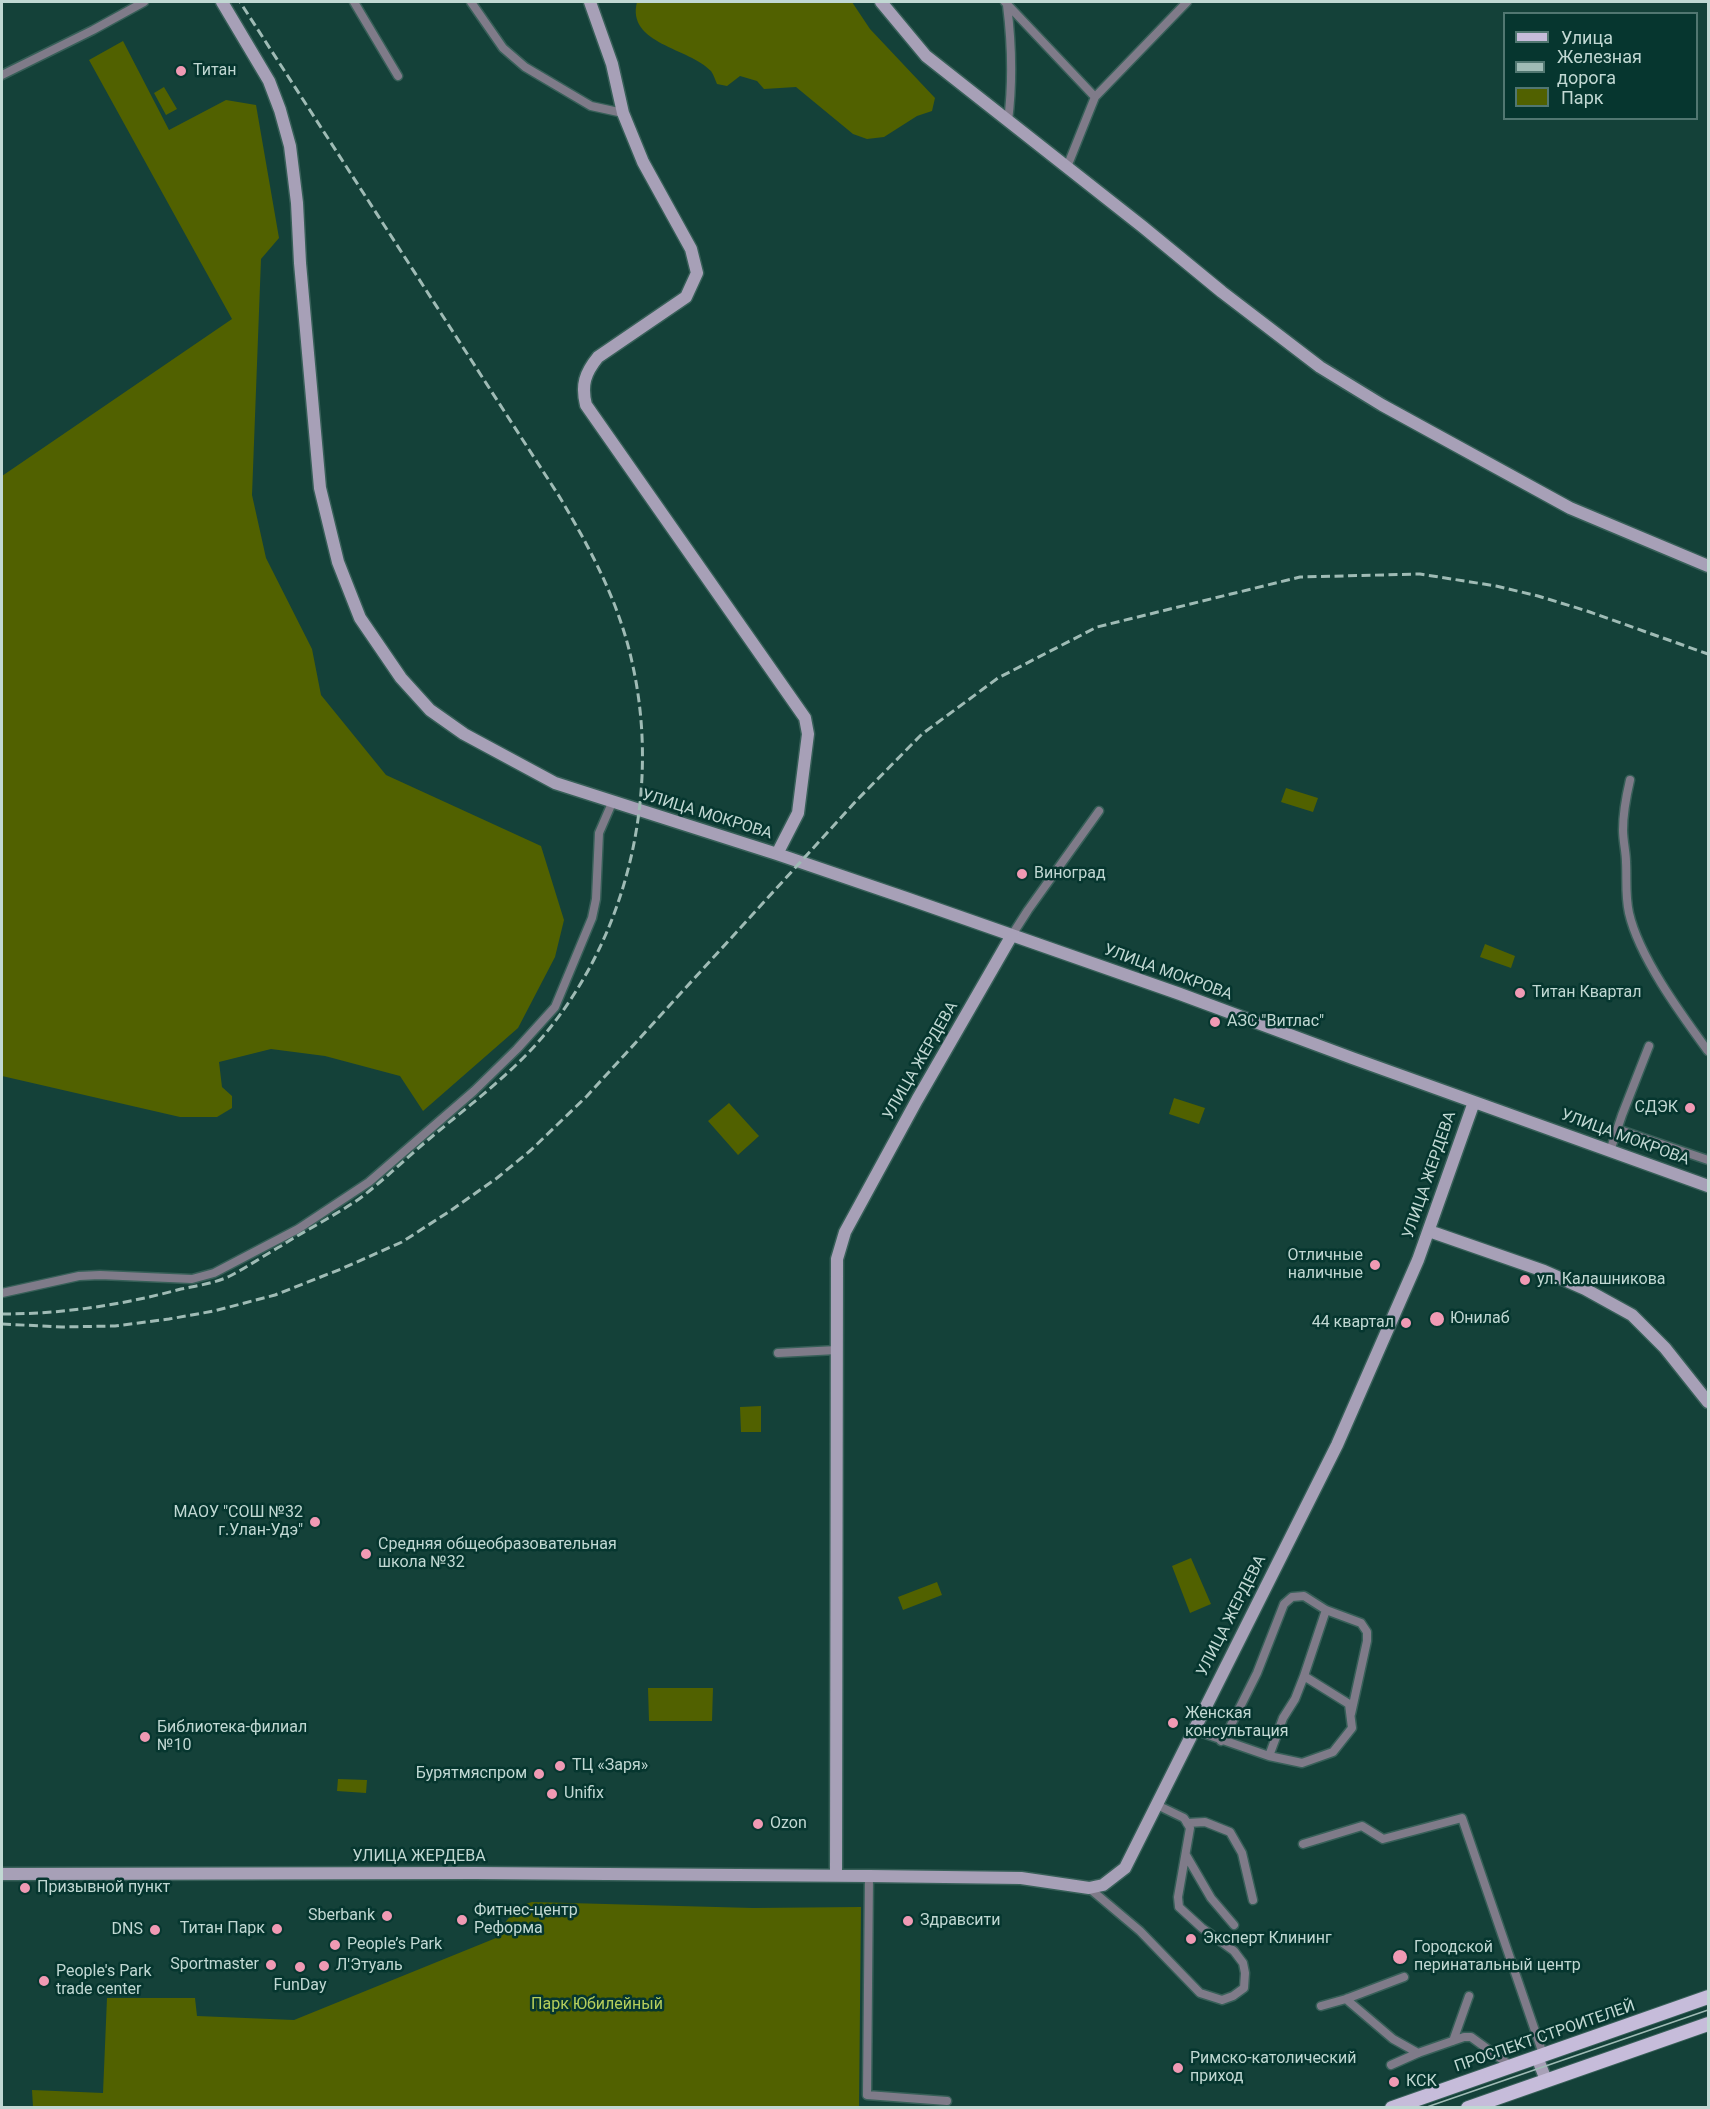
<!DOCTYPE html>
<html>
<head>
<meta charset="utf-8">
<style>
  body { margin:0 }
  #map { position:relative; width:1710px; height:2109px; overflow:hidden; background:#144139; font-family:Roboto,sans-serif }
  canvas { display:block }
  .frame { position:absolute; inset:0; border:3px solid #c1d8d3; pointer-events:none }
  .legend { position:absolute; left:1503px; top:12px; width:195px; height:108px; box-sizing:border-box; background:#06362f; border:2px solid #517771; margin:0; padding:8px 10px; list-style:none; font-size:18px; color:#c1d8d3 }
  .legend li { display:flex; align-items:center; gap:12px; height:30px }
  .legend b { width:30px; border:2px solid #517771 }
</style>
</head>
<body>
<div id="map">
<canvas width="1710" height="2109"></canvas>
<div class="frame"></div>
<ul class="legend">
<li><b style="height:8px;background:#c6bcda"></b>Улица</li>
<li><b style="height:8px;background:#9fbbb5"></b>Железная дорога</li>
<li><b style="height:16px;background:#516100"></b>Парк</li>
</ul>
</div>
<script>
const ctx = document.querySelector('canvas').getContext('2d');
ctx.lineJoin = 'round';
function fillPath(path, color) {
  ctx.fillStyle = color;
  ctx.fill(path, 'evenodd');
}
function trace(path, color, width, dash) {
  ctx.strokeStyle = color;
  ctx.lineWidth = width;
  ctx.lineCap = dash ? 'butt' : 'round';
  ctx.setLineDash(dash || []);
  ctx.stroke(path);
}
function write(font, color, halo, rows, align = 'center') {
  ctx.font = font + ' Roboto,sans-serif';
  ctx.lineWidth = 5;
  ctx.setLineDash([]);
  ctx.textBaseline = 'middle';
  ctx.strokeStyle = halo;
  ctx.fillStyle = color;
  for (const [text, x, y, turn = 0] of rows) {
    ctx.save();
    ctx.translate(x, y);
    ctx.rotate((+turn || 0) * Math.PI / 180);
    ctx.textAlign = isNaN(turn) ? turn : align;
    if (halo) ctx.strokeText(text, 0, 0);
    ctx.fillText(text, 0, 0);
    ctx.restore();
  }
}
const green = new Path2D(`
  M 637,2 L 852,2 L 870,29 L 935,98 L 932,111 L 917,116 L 884,137 L 867,139 L 853,134 L 796,87 L 764,89 L 757,81 L 740,76 L 727,86 L 717,84 C 715,80 714,75 711,71 C 690,48 626,44 637,2 Z
  M 123,41 L 169,130 L 226,100 L 256,105 L 279,238 L 261,259 L 252,495 L 266,558 L 312,649 L 321,695 L 386,775 L 541,846 L 564,920 L 555,957 L 518,1028 L 423,1111 L 400,1076 L 325,1056 L 271,1049 L 219,1062 L 222,1087 L 232,1096 L 232,1108 L 217,1117 L 180,1117 L 2,1076 L 2,476 L 232,319 L 89,60 Z
  M 164,87 L 177,109 L 166,115 L 154,93 Z
  M 1286,788 L 1318,798 L 1313,812 L 1281,802 Z
  M 1485,944 L 1515,956 L 1511,968 L 1480,957 Z
  M 1174,1098 L 1205,1108 L 1199,1124 L 1169,1114 Z
  M 729,1103 L 759,1136 L 738,1155 L 708,1121 Z
  M 761,1406 L 761,1432 L 741,1432 L 740,1407 Z
  M 1191,1558 L 1211,1604 L 1190,1613 L 1172,1566 Z
  M 937,1582 L 942,1595 L 903,1610 L 898,1597 Z
  M 648,1688 L 713,1688 L 712,1721 L 649,1721 Z
  M 338,1779 L 367,1780 L 366,1793 L 337,1791 Z
  M 532,1902 L 753,1908 L 861,1907 L 859,2107 L 33,2107 L 32,2090 L 103,2093 L 107,1998 L 195,1998 L 197,2016 L 294,2020 L 496,1938 C 504,1923 515,1906 532,1902 Z`);
const street = new Path2D(`
  M 354,2 L 398,76
  M 471,2 L 503,48 L 525,67 L 591,106 L 623,113
  M 1005,2 L 1095,97
  M 1007,5 C 1012,45 1013,81 1008,121
  M 2,75 L 93,30 L 144,2
  M 1067,167 L 1095,97 L 1187,2
  M 1630,780 C 1626,797 1623,813 1623,830 C 1623,841 1626,852 1626,862 C 1627,880 1625,895 1629,913 C 1639,957 1681,1014 1708,1051
  M 1012,935 L 1028,910 L 1099,811
  M 1617,1129 L 1708,1160
  M 1610,1151 L 1622,1115 L 1649,1046
  M 2,1293 L 79,1276 L 100,1275 L 192,1279 L 214,1273 L 298,1229 L 369,1182 L 474,1091 L 517,1049 L 555,1007 L 592,918 L 596,899 L 599,833 L 612,803
  M 778,1353 L 837,1350
  M 1194,1730 L 1269,1756 L 1302,1763 L 1333,1752 L 1352,1728 L 1349,1704 L 1304,1676 L 1326,1610
  M 1221,1741 L 1226,1735 L 1257,1673 L 1284,1604 L 1292,1597 L 1304,1596 L 1326,1610 L 1361,1623 L 1367,1632 L 1367,1641 L 1351,1714
  M 1269,1756 L 1283,1718 L 1295,1699 L 1304,1676
  M 1187,1823 L 1205,1822 L 1230,1832 L 1242,1853 L 1253,1900
  M 1303,1844 L 1362,1826 L 1383,1839 L 1462,1818 L 1543,2054
  M 1186,1855 L 1211,1898 L 1234,1925
  M 869,1876 L 867,2095 L 947,2101
  M 1089,1888 L 1140,1931 L 1200,1993 L 1222,2000 L 1233,1996 L 1244,1988 L 1245,1973 L 1243,1963 L 1234,1951 L 1202,1928 L 1179,1907 L 1178,1897 L 1190,1828 L 1184,1818 L 1157,1805
  M 1346,1999 L 1393,2039 L 1418,2053
  M 1321,2006 L 1346,1999 L 1404,1977
  M 1453,2041 L 1469,1996
  M 1391,2065 L 1418,2053 L 1464,2037 L 1471,2037 L 1511,2066`);
const secondary = new Path2D(`
  M 222,2 L 269,81 L 280,110 L 290,146 L 297,203 L 300,263 L 320,488 L 338,562 L 360,618 L 401,678 L 430,710 L 464,734 L 555,783 L 777,854 L 906,898 L 1180,994 L 1352,1058 L 1708,1186
  M 590,2 L 612,64 L 623,113 L 643,162 L 691,249 L 697,273 L 686,297 L 598,357 C 585,373 581,385 586,405 L 805,718 L 808,734 L 798,813 L 777,854
  M 881,2 L 926,56 L 1143,227 L 1222,292 L 1320,367 L 1382,405 L 1570,508 L 1708,566
  M 1429,1231 L 1544,1271 L 1585,1289 L 1632,1315 L 1665,1348 L 1708,1402
  M 2,1874 L 475,1873 L 869,1876 L 1021,1878 L 1089,1888 L 1103,1885 L 1125,1868 L 1337,1445 L 1418,1260 L 1474,1102
  M 836,1875 L 837,1259 L 845,1232 L 917,1100 L 1012,935
  M 1537,2057 L 1546,2080`);
const primary = new Path2D(`
  M 1392,2108 L 1708,1997
  M 1468,2108 L 1708,2024`);
const tram = new Path2D(`
  M 1424,2108 L 1708,2010`);
const rail = new Path2D(`
  M 2,1314 C 63,1314 122,1305 181,1289 C 197,1286 214,1283 228,1277 C 246,1268 263,1256 281,1246 C 306,1230 334,1216 359,1199 C 383,1181 405,1159 428,1140 C 468,1106 512,1074 545,1034 C 629,933 661,789 632,662 C 619,602 590,548 559,496 L 240,2
  M 2,1324 L 62,1327 L 115,1326 L 169,1319 L 214,1311 L 275,1295 L 341,1269 L 402,1242 L 450,1211 L 497,1178 L 531,1150 L 587,1096 L 857,800 L 922,734 L 998,678 L 1097,627 L 1300,577 L 1420,574 L 1496,586 L 1538,596 L 1587,611 L 1708,654`);
const markers = [
  [181,71,6,"#f09ab4"],
  [1022,874,6,"#f09ab4"],
  [1520,993,6,"#f09ab4"],
  [1215,1022,6,"#f09ab4"],
  [1690,1108,6,"#f09ab4"],
  [1375,1265,6,"#f09ab4"],
  [1525,1280,6,"#f09ab4"],
  [1437,1319,8,"#f09ab4"],
  [1406,1323,6,"#f09ab4"],
  [315,1522,6,"#f09ab4"],
  [366,1554,6,"#f09ab4"],
  [1173,1723,6,"#f09ab4"],
  [145,1737,6,"#f09ab4"],
  [560,1766,6,"#f09ab4"],
  [539,1774,6,"#f09ab4"],
  [552,1794,6,"#f09ab4"],
  [758,1824,6,"#f09ab4"],
  [25,1888,6,"#f09ab4"],
  [387,1916,6,"#f09ab4"],
  [462,1920,6,"#f09ab4"],
  [908,1921,6,"#f09ab4"],
  [277,1929,6,"#f09ab4"],
  [155,1930,6,"#f09ab4"],
  [1191,1939,6,"#f09ab4"],
  [335,1945,6,"#f09ab4"],
  [1400,1957,8,"#f09ab4"],
  [271,1965,6,"#f09ab4"],
  [324,1966,6,"#f09ab4"],
  [300,1967,6,"#f09ab4"],
  [44,1981,6,"#f09ab4"],
  [1178,2068,6,"#f09ab4"],
  [1394,2082,6,"#f09ab4"]
];
const poiNames = [
  ["Титан",193,71],
  ["Виноград",1034,874],
  ["Титан Квартал",1532,993],
  ["АЗС \"Витлас\"",1227,1022],
  ["СДЭК",1678,1108,"right"],
  ["Отличные",1363,1256,"right"],
  ["наличные",1363,1274,"right"],
  ["ул. Калашникова",1537,1280],
  ["Юнилаб",1450,1319],
  ["44 квартал",1394,1323,"right"],
  ["МАОУ \"СОШ №32",303,1513,"right"],
  ["г.Улан-Удэ\"",303,1531,"right"],
  ["Средняя общеобразовательная",378,1545],
  ["школа №32",378,1563],
  ["Женская",1185,1714],
  ["консультация",1185,1732],
  ["Библиотека-филиал",157,1728],
  ["№10",157,1746],
  ["ТЦ «Заря»",572,1766],
  ["Бурятмяспром",527,1774,"right"],
  ["Unifix",564,1794],
  ["Ozon",770,1824],
  ["Призывной пункт",37,1888],
  ["Фитнес-центр",474,1911],
  ["Реформа",474,1929],
  ["Sberbank",375,1916,"right"],
  ["Здравсити",920,1921],
  ["Титан Парк",265,1929,"right"],
  ["DNS",143,1930,"right"],
  ["Эксперт Клининг",1203,1939],
  ["People’s Park",347,1945],
  ["Городской",1414,1948],
  ["перинатальный центр",1414,1966],
  ["Sportmaster",259,1965,"right"],
  ["Л'Этуаль",336,1966],
  ["People's Park",56,1972],
  ["trade center",56,1990],
  ["FunDay",300,1986,"center"],
  ["Римско-католический",1190,2059],
  ["приход",1190,2077],
  ["КСК",1406,2082]
];
const streetNames = [
  ["УЛИЦА МОКРОВА",707,815,17],
  ["УЛИЦА МОКРОВА",1168,973,20],
  ["УЛИЦА ЖЕРДЕВА",921,1061,-60],
  ["УЛИЦА МОКРОВА",1625,1138,20],
  ["УЛИЦА ЖЕРДЕВА",1430,1175,-71],
  ["УЛИЦА ЖЕРДЕВА",1232,1616,-63],
  ["УЛИЦА ЖЕРДЕВА",419,1857],
  ["ПРОСПЕКТ СТРОИТЕЛЕЙ",1545,2037,-19]
];
const parkNames = [
  ["Парк Юбилейный",597,2005]
];
fillPath(green, '#516100');
trace(street, '#375f58', 11);
trace(secondary, '#375f58', 15);
trace(primary, '#375f58', 16);
trace(street, '#7f7b89', 8);
trace(secondary, '#a7a0b7', 12);
trace(primary, '#c6bcda', 14);
trace(tram, '#9fbbb5', 1.5);
trace(rail, '#9fbbb5', 3, [9, 4.5]);
for (const [x, y, r, color] of markers) {
  const dot = new Path2D();
  dot.arc(x, y, r, 0, 2 * Math.PI);
  ctx.fillStyle = color;
  ctx.fill(dot);
  trace(dot, '#06362f', 2);
}
write('16px', '#c1d8d3', '#06362f', poiNames, 'left');
write('16px', '#c1d8d3', '#06362f', streetNames);
write('16px', '#b5ce5c', '#06362f', parkNames);
</script>
</body>
</html>
